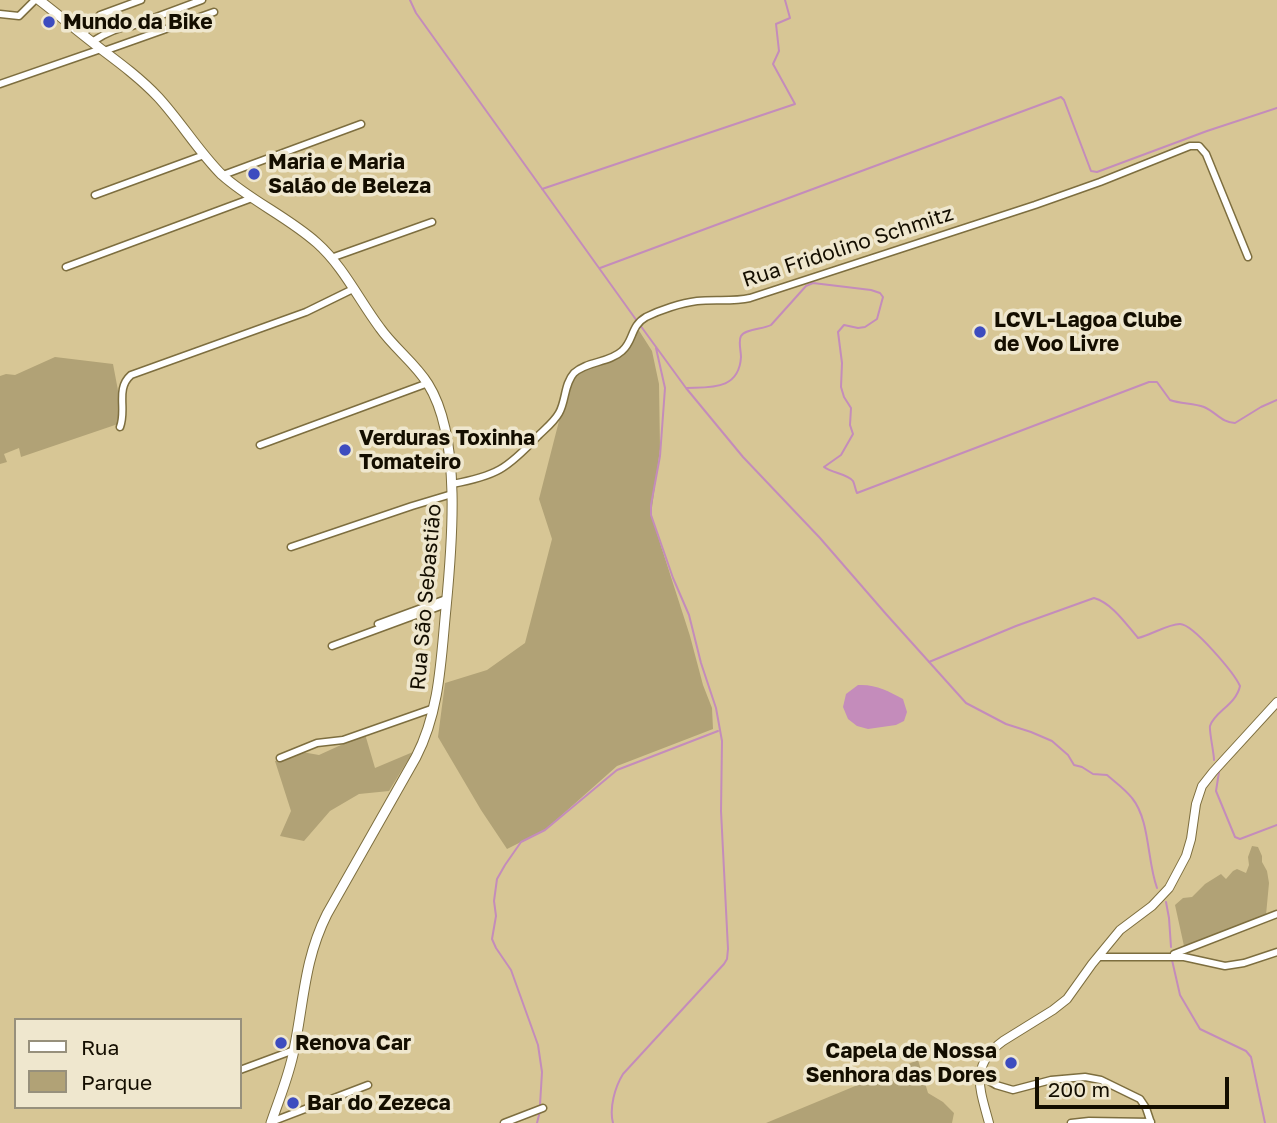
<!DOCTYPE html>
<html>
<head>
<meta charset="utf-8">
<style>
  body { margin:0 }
  #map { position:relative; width:1277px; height:1123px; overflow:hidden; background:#d7c695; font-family:"Golos Text",sans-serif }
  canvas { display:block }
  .legend { position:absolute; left:14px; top:1018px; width:228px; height:91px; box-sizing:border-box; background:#efe7ce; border:2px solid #97907c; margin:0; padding:9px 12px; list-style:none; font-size:21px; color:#140e00 }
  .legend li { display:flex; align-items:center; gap:14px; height:35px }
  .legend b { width:35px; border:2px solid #97907c }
  .scale { position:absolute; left:1035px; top:1077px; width:194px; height:32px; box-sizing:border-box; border:4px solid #140e00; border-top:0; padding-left:9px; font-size:21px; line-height:24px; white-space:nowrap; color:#140e00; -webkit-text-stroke:5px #efe7ce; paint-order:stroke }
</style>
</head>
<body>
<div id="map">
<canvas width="1277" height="1123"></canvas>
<ul class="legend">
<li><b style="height:9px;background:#fff"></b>Rua</li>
<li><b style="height:19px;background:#b1a276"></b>Parque</li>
</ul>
<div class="scale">200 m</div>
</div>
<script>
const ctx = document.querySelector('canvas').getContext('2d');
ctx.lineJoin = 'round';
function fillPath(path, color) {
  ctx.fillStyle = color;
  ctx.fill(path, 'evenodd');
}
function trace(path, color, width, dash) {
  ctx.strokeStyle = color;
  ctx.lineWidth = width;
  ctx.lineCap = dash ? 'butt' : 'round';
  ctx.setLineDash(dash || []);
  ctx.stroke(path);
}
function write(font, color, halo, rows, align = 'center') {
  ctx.font = font + ' "Golos Text",sans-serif';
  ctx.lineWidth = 7;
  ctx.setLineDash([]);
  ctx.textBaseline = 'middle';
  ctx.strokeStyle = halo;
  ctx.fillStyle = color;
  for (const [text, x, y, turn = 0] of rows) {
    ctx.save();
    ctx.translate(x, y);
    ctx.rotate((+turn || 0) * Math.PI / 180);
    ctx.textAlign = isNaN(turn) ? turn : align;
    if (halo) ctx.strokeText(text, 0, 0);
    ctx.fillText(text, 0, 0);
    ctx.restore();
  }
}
const green = new Path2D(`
  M 638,329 L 652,351 L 659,384 L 660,449 L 651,515 L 690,636 L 703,685 L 712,708 L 713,729 L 617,766 L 545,830 L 507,849 L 481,810 L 438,737 L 445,683 L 487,670 L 525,643 L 552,539 L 539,499 L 569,382 L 573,374 L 614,356 Z
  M 55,357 L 113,364 L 120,401 L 118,424 L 21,457 L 19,448 L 4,454 L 7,462 L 0,464 L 0,376 L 6,374 L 15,375 Z
  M 365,734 L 375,768 L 413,752 L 389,791 L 359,794 L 330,811 L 304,841 L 280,836 L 291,811 L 275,761 L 288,758 L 302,752 L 319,755 Z
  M 1252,846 L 1258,847 L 1262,856 L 1262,862 L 1267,871 L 1269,883 L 1266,915 L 1184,946 L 1175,905 L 1183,898 L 1192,897 L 1205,884 L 1221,874 L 1226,879 L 1233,871 L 1237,869 L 1246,873 L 1249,865 L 1248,857 Z
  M 918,1060 L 928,1093 L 943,1102 L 954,1113 L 952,1123 L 766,1123 Z`);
const water = new Path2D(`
  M 858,685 C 876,684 888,691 903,699 L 907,712 L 904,721 L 896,725 L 868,729 L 857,726 L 848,719 L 843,707 L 846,694 Z`);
const stream = new Path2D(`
  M 410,0 L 416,13 L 637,321
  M 542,189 L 795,104 L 773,64 L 779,51 L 776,24 L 790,18 L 785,0
  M 600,268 L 1061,97 L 1064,100 L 1091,171 L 1097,172 L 1207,131 L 1277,108
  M 640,325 L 686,388 L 743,457 L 820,538 L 886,614 L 966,703 L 1006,724 L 1031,732 L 1052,741 L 1068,755 L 1074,765 L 1082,767 L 1093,774 L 1107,775 C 1115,782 1125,789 1132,798 C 1150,820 1147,861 1157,888
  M 687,388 C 711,387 739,390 741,357 C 741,351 738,341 741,336 C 745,329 764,329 771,325 L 806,286 L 813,283 L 871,290 L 880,293 L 883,297 L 877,319 L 865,327 L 858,328 L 844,325 L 838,332 L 842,363 L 841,387 L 844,397 L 851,408 L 850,425 L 853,434 L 841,455 L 824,467 C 832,473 848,474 853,481 C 855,485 855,489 857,493 L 1149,382 L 1157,382 L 1170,400 C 1181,404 1193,403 1204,407 C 1216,412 1222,423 1235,423 L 1261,407 L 1277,400
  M 929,662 L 1016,626 L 1094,598 C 1112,603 1126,624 1138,638 C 1151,635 1168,624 1180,624 C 1193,624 1234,673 1240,686 C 1236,705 1214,712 1210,726 C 1209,731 1214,753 1214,760
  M 1219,772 L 1216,791 L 1235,837 L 1240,839 L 1277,825
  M 1166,902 L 1169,918 L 1171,947
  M 1172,960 L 1180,995 L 1200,1029 L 1246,1051 L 1251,1057 L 1265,1123
  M 540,1105 L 542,1072 L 538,1045 L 511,970 L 496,948 L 492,939 L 496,916 L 494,901 L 497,879 L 505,865 L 521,842 L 545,830 L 617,770 L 718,731
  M 537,1123 L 540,1111
  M 613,1123 C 609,1108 615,1087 623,1074 L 724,964 L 727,959 L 728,949 L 721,811 L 722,741 L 716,708 L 701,663 L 689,615 L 673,578 L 651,515 L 651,505 L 660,456 L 665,388 L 656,348`);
const minor = new Path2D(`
  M 0,14 L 19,16 L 35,0
  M 83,34 L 100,15 L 141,0
  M 92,42 C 104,34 117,27 132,26 L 202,0
  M 104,51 L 214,12
  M 0,84 L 101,49
  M 223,175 L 361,124
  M 95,195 L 204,155
  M 331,258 L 432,222
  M 66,267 L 252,198
  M 120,427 C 127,409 115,389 131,375 L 306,312 L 353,289
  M 260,445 L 428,383
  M 452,484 C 496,476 507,469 538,436 C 545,429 554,422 559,413 C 566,401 564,384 574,373 C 587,361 609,363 622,351 C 634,341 630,326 646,317 C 660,310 681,303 697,301 C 715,299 732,302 750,298 L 1035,205 L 1100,182 L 1190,146 L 1199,146 L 1206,154 L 1248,257
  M 291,547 L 412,506 L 452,494
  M 378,624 L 446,599
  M 332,646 L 446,604
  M 280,758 L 317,743 L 343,740 L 434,708
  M 1174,954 L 1277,914
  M 1098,957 L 1184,957 L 1225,966 L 1244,963 L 1277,952
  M 240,1070 L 294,1050
  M 979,1075 L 996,1085 L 1013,1090 L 1051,1080 L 1085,1077 L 1101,1080 L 1140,1099 L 1146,1108 L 1151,1123
  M 271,1122 L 368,1085
  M 504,1123 L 543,1108
  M 1071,1123 L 1089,1121 L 1151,1122`);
const tertiary = new Path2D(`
  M 989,1123 C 980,1089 969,1066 1003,1041 L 1053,1010 L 1067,999 L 1092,964 L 1120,930 L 1152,906 L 1169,888 L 1186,856 L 1191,839 L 1196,804 L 1202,786 L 1213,772 L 1277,702`);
const secondary = new Path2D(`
  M 39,0 C 60,16 80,33 101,49 C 121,64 141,79 158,97 C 181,122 198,151 222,175 C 251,201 288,217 317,243 C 343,266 359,300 380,328 C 394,348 415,363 428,384 C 462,438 452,546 446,608 C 441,658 440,711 416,757 L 327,914 C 304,960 304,1001 294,1050 C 289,1076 279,1099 271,1123`);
const markers = [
  [49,22,7,"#3d4cbf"],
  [254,174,7,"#3d4cbf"],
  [980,332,7,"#3d4cbf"],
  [345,450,7,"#3d4cbf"],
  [281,1043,7,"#3d4cbf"],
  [1011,1063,7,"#3d4cbf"],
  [293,1103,7,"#3d4cbf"]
];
const poiNames = [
  ["Mundo da Bike",63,22],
  ["Maria e Maria",268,162],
  ["Salão de Beleza",268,186],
  ["LCVL-Lagoa Clube",994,320],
  ["de Voo Livre",994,344],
  ["Verduras Toxinha",359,438],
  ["Tomateiro",359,462],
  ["Renova Car",295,1043],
  ["Capela de Nossa",997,1051,"right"],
  ["Senhora das Dores",997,1075,"right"],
  ["Bar do Zezeca",307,1103]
];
const streetNames = [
  ["Rua Fridolino Schmitz",848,247,-18],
  ["Rua São Sebastião",426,597,-85]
];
fillPath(green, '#b1a276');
fillPath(water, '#c48cbb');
trace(stream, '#c48cbb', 2);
trace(minor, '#7d6e3f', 9);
trace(tertiary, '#7d6e3f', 10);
trace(secondary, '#7d6e3f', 11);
trace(minor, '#fff', 6);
trace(tertiary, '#fff', 8);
trace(secondary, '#fff', 9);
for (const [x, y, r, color] of markers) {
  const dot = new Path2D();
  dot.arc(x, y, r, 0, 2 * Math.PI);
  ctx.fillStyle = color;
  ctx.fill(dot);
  trace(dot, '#efe7ce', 2.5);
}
write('bold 21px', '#140e00', '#efe7ce', poiNames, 'left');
write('21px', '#140e00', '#efe7ce', streetNames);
</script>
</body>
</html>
